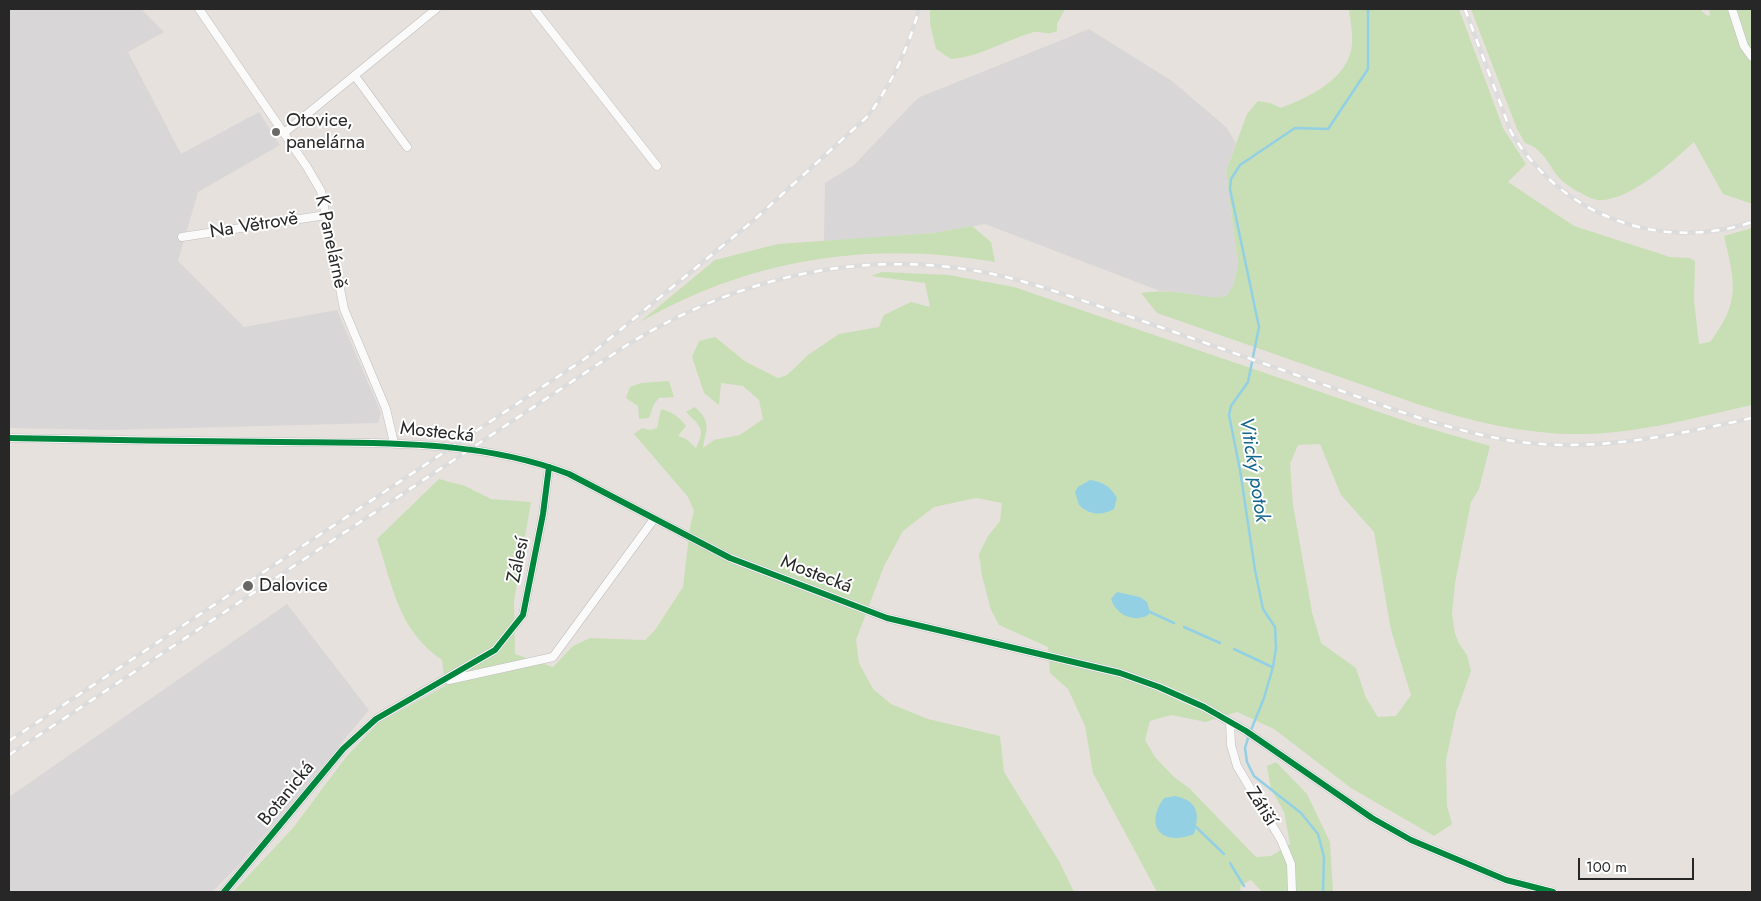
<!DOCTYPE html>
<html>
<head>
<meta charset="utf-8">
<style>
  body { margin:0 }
  #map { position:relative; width:1761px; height:901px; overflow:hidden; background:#e6e1dc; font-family:Jost,sans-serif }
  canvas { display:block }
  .frame { position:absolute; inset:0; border:10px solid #272727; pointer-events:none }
  .scale { position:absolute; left:1578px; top:858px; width:116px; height:22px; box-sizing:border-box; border:2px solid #272727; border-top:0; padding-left:6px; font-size:15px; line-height:18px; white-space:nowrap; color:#272727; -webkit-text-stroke:4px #fff; paint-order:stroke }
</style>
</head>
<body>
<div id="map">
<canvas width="1761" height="901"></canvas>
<div class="frame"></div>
<div class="scale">100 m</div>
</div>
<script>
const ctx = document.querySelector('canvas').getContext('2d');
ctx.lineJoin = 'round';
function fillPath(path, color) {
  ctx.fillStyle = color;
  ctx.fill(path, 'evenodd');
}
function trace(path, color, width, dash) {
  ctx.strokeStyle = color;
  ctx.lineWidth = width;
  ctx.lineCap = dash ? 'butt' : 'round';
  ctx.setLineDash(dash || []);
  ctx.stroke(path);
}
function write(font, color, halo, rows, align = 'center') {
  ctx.font = font + ' Jost,sans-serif';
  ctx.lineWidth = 4;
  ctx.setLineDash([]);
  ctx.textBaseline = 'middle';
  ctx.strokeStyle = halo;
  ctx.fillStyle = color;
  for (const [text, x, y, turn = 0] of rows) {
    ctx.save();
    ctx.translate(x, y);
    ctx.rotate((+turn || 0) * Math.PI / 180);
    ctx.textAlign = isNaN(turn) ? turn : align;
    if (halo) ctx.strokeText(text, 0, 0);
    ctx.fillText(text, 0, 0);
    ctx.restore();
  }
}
const industrial = new Path2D(`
  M 9,9 L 141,9 L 164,32 L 128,52 L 181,154 L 259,112 L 280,145 L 198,192 L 178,261 L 244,327 L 337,310 L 381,413 L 378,423 L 110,430 L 9,428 Z
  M 1089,29 L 1172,81 L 1226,127 L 1236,143 L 1226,171 L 1238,265 L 1233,286 L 1226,296 L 1212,299 L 1187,293 L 1160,291 L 985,224 L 933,233 L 824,242 L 825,183 L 854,165 L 914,102 L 920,97 Z
  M 287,604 L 369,710 L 238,866 L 212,892 L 9,892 L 9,797 Z`);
const green = new Path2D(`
  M 930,9 L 1065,9 L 1057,24 L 1057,31 C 1043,37 1042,29 1031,33 C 1004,41 979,57 951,59 L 936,49 L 930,24 Z
  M 1349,9 L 1459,9 L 1503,128 L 1526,164 L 1508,182 L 1574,226 L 1670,257 L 1690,258 L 1695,261 L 1694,300 L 1699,344 L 1710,342 C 1741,301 1735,283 1724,236 L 1752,228 L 1752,405 C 1697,417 1641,433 1584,434 C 1527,435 1474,422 1420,405 L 1157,313 L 1141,293 C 1156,291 1169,291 1184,293 C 1201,295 1209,299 1226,296 L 1233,286 L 1238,265 L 1226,171 L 1247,114 L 1258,101 L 1270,103 L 1281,108 C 1309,97 1349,79 1352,44 C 1353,33 1350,19 1349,9 Z
  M 1471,9 L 1700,9 L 1706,15 L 1710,16 L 1709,9 L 1752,9 L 1752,204 L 1723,194 L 1694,142 C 1672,162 1629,202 1598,200 C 1590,199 1583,194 1577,191 C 1570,187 1561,181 1556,174 C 1548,162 1540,147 1525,143 L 1517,129 Z
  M 972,226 L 991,242 L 995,262 C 870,240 750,259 640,322 L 715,260 L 778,244 L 933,233 Z
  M 882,272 L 949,275 L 1014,287 L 1414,424 L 1490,446 L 1479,489 L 1471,502 L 1455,583 L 1452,614 L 1455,633 L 1458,642 L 1467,655 L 1471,671 L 1456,713 L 1446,760 L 1447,806 L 1452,824 L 1434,836 L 1351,788 L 1274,729 L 1237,712 L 1206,722 L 1171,715 L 1150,721 L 1145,740 L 1155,757 L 1174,777 L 1189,788 L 1256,857 L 1271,856 L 1290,844 L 1284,812 L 1271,789 L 1267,766 L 1276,762 L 1307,794 L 1330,842 L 1333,892 L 1262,892 L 1251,880 L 1241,885 L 1240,892 L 1157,892 L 1093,773 L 1085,726 L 1068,689 L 1050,673 L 1048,647 L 999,625 L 991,610 L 982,576 L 979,554 L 988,536 L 1000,521 L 1002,503 L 976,498 L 934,507 L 903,531 L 884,566 L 856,640 L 859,663 L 873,689 L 891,704 L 928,719 L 1000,736 L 1004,772 L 1059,861 L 1074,892 L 233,892 L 293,828 L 346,757 L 378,723 L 445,686 L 442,660 C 398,630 393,587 377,539 L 439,479 L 465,486 L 491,499 L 531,502 L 514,601 L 515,654 L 553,667 L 573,646 L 590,638 L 645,640 L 655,630 L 683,587 L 690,527 L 694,511 L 688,497 L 634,434 L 642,428 L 650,430 L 657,428 L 661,409 C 673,412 679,417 686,426 L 678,436 L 686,439 L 696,448 C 706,428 700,426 686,412 L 695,407 C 712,423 706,428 703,448 L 714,440 L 740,435 L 763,419 L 759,400 L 743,386 L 721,383 L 719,405 L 704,393 L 692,357 L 699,341 L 715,337 L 746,362 L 778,378 L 787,375 L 808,355 L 839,334 L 879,327 L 884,315 L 911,302 L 930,307 L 925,283 L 871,276 ZM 1320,444 L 1341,495 L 1374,532 L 1391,630 L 1411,695 L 1396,716 L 1378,717 L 1366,698 L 1356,668 L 1321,643 L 1312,612 L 1293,505 L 1290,464 L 1298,445 Z
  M 669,381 L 674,397 L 659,398 L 654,404 L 649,418 L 639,419 L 638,406 L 626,398 L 630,387 L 641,383 Z`);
const water = new Path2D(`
  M 1090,480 C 1103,482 1110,486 1117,498 L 1114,509 C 1102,516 1089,515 1079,505 L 1075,492 L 1078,487 Z
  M 1117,592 L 1140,597 L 1147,602 L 1150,612 L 1148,615 C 1134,623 1116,615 1111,599 Z
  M 1175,796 C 1198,801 1200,813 1194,834 C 1163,847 1143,827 1164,798 Z`);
const stream = new Path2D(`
  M 1150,612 L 1174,623
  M 1184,627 L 1220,643
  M 1234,649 L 1272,667
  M 1196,827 L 1224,854
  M 1230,863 L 1244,886
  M 1323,892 L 1324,857 L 1318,834 L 1301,813 L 1254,776 L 1247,762 L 1245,748 L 1249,735 L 1264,698 L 1273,667 L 1276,648 L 1275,627 L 1263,609 L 1255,570 L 1240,470 L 1229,415 L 1231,406 L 1248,382 L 1259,327 L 1230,189 L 1231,179 L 1240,165 L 1295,128 L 1328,129 L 1368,69 L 1368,9`);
const minor = new Path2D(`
  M 199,9 L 307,167 L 321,191 L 344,309 L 386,409 L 394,443
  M 534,9 L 657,166
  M 1732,9 L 1744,46 L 1752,57
  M 355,76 L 407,147
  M 284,133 L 436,9
  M 182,237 L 326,215
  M 9,438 C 100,440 190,441 281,442 C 377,443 478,439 569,474 L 730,558 L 887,618 L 1120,673 L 1159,687 L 1204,707 L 1246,731 L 1372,818 L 1411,840 L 1506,880 L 1553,892
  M 449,680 L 553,657 L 654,519
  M 1230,722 L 1231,745 L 1237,766 L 1281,840 L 1291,864 L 1292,892
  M 224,892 L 343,749 L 376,719 L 495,650 L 523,615 L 543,514 L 549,467`);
const rail = new Path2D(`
  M 1465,9 L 1511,132 C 1560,215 1660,253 1752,222
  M 9,741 L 586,358 L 754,220 L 868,116 C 892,83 908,49 919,9
  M 9,755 L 627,345 C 738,277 863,247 993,274 C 1039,284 1083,301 1128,316 C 1198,340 1268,365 1339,390 C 1398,411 1457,433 1520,442 C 1599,452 1675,435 1752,418`);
const cycleway = new Path2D(`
  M 9,438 C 100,440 190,441 281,442 C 377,443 478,439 569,474 L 730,558 L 887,618 L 1120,673 L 1159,687 L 1204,707 L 1246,731 L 1372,818 L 1411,840 L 1506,880 L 1553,892
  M 224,892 L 343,749 L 376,719 L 495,650 L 523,615 L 543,514 L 549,467`);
const markers = [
  [276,132,5,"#6a6866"],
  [248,586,6,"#6a6866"]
];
const poiNames = [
  ["Otovice,",286,121],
  ["panelárna",286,143],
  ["Dalovice",259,586]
];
const streetNames = [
  ["Na Větrově",254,226,-9],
  ["K Panelárně",330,242,78],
  ["Mostecká",437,433,6],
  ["Zálesí",519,560,-78],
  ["Mostecká",816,575,21],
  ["Botanická",287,794,-51],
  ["Zátiší",1261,807,58]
];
const waterNames = [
  ["Vitický potok",1253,470,81]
];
fillPath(industrial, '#d9d6d8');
fillPath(green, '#c8dfb6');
fillPath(water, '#93d0e4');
trace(stream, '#93d0e4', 2.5);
trace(minor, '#c0bebe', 9);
trace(minor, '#fbfafa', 8);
trace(rail, '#dddcdd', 4.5);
trace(rail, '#fff', 2.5, [8]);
trace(cycleway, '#00873e', 6);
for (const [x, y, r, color] of markers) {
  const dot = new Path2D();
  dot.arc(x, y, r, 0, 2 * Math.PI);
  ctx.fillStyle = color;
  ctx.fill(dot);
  trace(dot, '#fff', 2);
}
write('19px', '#272727', '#fff', poiNames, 'left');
write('19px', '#272727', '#fff', streetNames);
write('italic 20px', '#136690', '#fff', waterNames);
</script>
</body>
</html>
